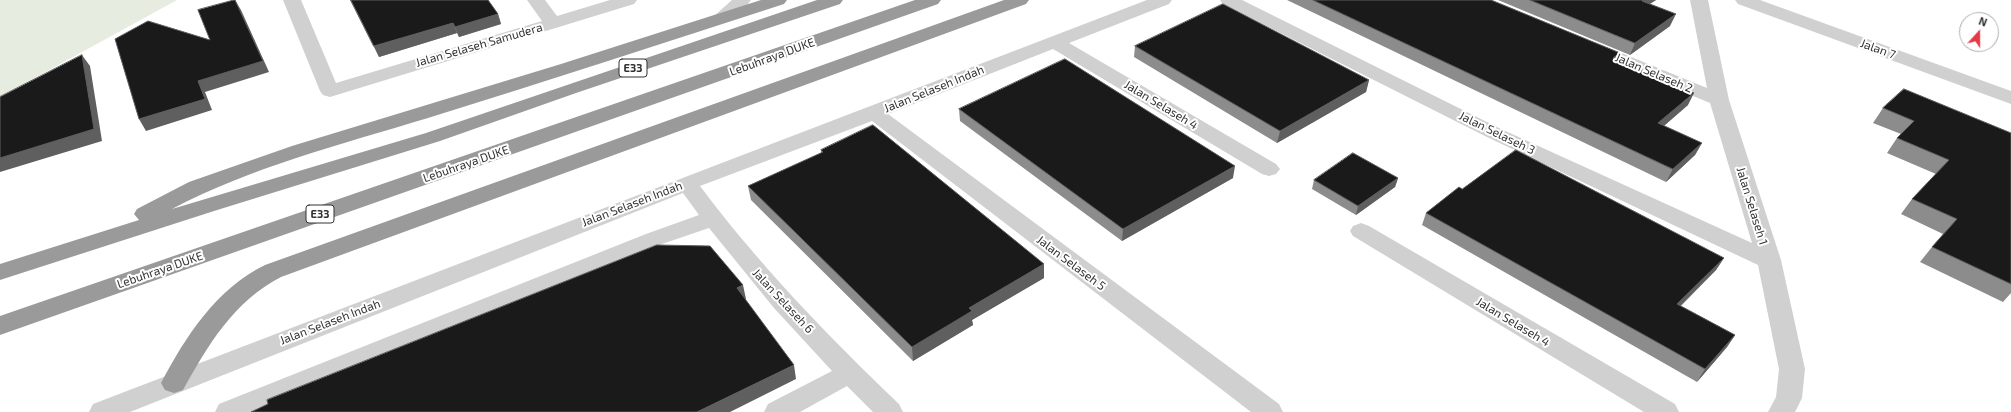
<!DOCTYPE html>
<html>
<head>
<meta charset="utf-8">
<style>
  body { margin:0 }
  #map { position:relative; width:2011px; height:412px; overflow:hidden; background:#fff; font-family:"Exo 2",sans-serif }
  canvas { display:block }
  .north { position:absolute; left:1959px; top:12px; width:40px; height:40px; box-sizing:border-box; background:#fff; border:1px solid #adadad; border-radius:50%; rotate:21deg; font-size:11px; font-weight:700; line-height:16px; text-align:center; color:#333 }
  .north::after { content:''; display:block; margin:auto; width:14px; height:18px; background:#e63946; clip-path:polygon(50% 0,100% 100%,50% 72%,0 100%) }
</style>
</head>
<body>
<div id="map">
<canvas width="2011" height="412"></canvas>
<div class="north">N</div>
</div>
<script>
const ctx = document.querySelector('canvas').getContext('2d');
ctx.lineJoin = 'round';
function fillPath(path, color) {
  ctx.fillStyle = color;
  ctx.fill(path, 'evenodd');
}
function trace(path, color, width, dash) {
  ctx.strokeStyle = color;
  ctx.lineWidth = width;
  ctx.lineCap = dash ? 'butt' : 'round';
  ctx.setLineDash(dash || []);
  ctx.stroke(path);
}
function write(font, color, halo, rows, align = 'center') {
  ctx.font = font + ' "Exo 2",sans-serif';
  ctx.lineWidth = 4;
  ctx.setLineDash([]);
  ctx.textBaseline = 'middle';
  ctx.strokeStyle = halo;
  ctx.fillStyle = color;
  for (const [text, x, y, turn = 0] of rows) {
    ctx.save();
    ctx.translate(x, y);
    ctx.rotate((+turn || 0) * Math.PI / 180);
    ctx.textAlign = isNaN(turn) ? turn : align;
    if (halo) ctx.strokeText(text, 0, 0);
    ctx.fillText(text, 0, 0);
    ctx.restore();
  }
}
const green = new Path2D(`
  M 0,0 L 177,0 L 0,97 Z`);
const street = new Path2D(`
  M 283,0 L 301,0 L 336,83 L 542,21 L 527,0 L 545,0 L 557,16 L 610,0 L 637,0 L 634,4 L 330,97 L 323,95 L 320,91 Z
  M 732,0 L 751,0 C 743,11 729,24 716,21 L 713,17 Z
  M 1147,0 L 1172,0 L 1169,4 L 1069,43 L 1276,164 L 1280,169 L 1276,174 L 1269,176 L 1262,174 L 1053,49 L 888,114 L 1279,404 L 1283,412 L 1251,412 L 872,121 L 700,186 C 759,265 828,336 899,404 L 903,412 L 873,412 L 847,386 L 800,412 L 764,412 L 768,404 L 832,371 L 774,308 L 709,228 L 662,244 L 256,412 L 215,412 L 219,404 L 646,234 L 699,215 L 683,193 L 130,412 L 89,412 L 93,404 Z
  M 1220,0 L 1242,0 L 1501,129 L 1752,243 L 1710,103 L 1585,51 L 1582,47 L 1585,43 L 1591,42 L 1597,43 L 1707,88 L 1690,0 L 1708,0 L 1729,100 L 1781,260 L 1805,369 L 1802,398 L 1795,412 L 1768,412 L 1776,397 L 1779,369 L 1758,265 L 1487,137 L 1223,4 Z
  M 1735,0 L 1760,0 L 2011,91 L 2011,104 L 1738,4 Z
  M 1361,223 L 1369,226 L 1675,404 L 1679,412 L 1644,412 L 1353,236 L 1350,231 L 1353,226 Z`);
const highway = new Path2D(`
  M 761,0 L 787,0 L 784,4 C 666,42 547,81 428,118 C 342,144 252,167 172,209 L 426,133 L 817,0 L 843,0 L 840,4 L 576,93 L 440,141 L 214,211 L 0,280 L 0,264 L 139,220 L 134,214 L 137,209 L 189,182 L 292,146 L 561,64 Z
  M 915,0 L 941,0 L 938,4 L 0,335 L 0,316 Z
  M 1004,0 L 1029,0 L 1026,4 L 281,277 C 234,301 208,345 183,390 L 174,393 L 165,390 L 161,383 C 186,336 216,289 265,265 Z`);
const wall = new Path2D(`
  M 350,0 L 488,0 L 498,14 L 501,24 L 459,37 L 457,33 L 379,57 Z
  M 1287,0 L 1491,0 L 1620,53 L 1617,60 L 1688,105 L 1664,126 L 1702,143 L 1695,155 L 1666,182 Z
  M 1498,0 L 1656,0 L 1650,4 L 1670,26 L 1630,55 Z
  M 1135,46 L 1369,80 L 1366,92 L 1277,143 L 1134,57 Z
  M 1883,108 L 2011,133 L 2011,293 L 2003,302 L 1920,262 L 1932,247 L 1943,234 L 1901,214 L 1912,199 L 1936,174 L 1887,153 L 1897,138 L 1901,134 L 1873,123 Z
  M 959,109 L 1233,178 L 1122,241 L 960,121 Z
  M 821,150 L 1044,278 L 972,320 L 973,325 L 913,361 L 751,200 L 748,186 L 821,153 Z
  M 1398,178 L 1395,187 L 1356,215 L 1312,189 L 1314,180 Z
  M 1462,189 L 1724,258 L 1716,270 L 1681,306 L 1735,335 L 1727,347 L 1697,382 L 1422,225 L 1426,213 Z`);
const shadedWall = new Path2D(`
  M 235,0 L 241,10 L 269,72 L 205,92 L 212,110 L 146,131 L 139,119 L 198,81 Z
  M 1643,0 L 1656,0 L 1637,12 L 1642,1 Z
  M 498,14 L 501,24 L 459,37 L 455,27 Z
  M 1676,14 L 1670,26 L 1630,55 L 1635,43 Z
  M 453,23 L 457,33 L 379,57 L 374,46 Z
  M 1620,53 L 1615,65 L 1613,58 Z
  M 82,55 L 90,66 L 102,141 L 0,172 L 0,158 Z
  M 1369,80 L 1366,92 L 1277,143 L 1280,131 Z
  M 1694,93 L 1688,105 L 1652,136 L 1658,123 Z
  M 1702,143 L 1695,155 L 1666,182 L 1673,169 Z
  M 1235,166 L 1233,178 L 1122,241 L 1123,229 Z
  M 1398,178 L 1395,187 L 1356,215 L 1358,206 Z
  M 1724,258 L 1716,270 L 1670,316 L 1677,304 Z
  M 1044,264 L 1044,278 L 972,320 L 973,325 L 913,361 L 912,347 L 969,308 Z
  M 743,285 L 746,299 L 740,302 L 737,288 Z
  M 1735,335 L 1727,347 L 1697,382 L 1705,369 Z
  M 794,365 L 796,379 L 730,412 L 697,412 Z`);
const building = new Path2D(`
  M 234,0 L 235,0 L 263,61 L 198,81 L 205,99 L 139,119 L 115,39 L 148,21 L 210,40 L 198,10 Z
  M 351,0 L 488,0 L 498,14 L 455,27 L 453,23 L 374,46 Z
  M 1313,0 L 1491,0 L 1620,53 L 1613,58 L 1694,93 L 1658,123 L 1702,143 L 1673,169 Z
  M 1530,0 L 1643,0 L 1642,1 L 1676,14 L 1635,43 Z
  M 1223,4 L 1369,80 L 1280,131 L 1135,46 Z
  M 82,55 L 94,129 L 0,158 L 0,97 Z
  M 1065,59 L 1235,166 L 1123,229 L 959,109 Z
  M 1904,89 L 2011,133 L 2011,284 L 1932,247 L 1957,219 L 1912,199 L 1949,160 L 1897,138 L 1914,121 L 1883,108 Z
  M 873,125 L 1044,264 L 969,308 L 972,311 L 912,347 L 748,186 L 823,152 L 821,150 Z
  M 1516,150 L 1724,258 L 1677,304 L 1735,335 L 1705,369 L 1426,213 L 1459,187 L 1462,189 Z
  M 1353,153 L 1398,178 L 1358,206 L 1314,180 Z
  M 657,245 L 710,246 L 743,285 L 737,288 L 794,365 L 697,412 L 251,412 L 268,404 L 267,400 Z`);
const shields = [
  [633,68,28],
  [320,214,28]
];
const shieldNames = [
  ["E33",633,68],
  ["E33",320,214]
];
const streetNames = [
  ["Jalan Selaseh Samudera",479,45,-16],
  ["Jalan 7",1878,49,20],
  ["Lebuhraya DUKE",772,57,-20],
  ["Jalan Selaseh 2",1654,73,23],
  ["Jalan Selaseh Indah",934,89,-22],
  ["Jalan Selaseh 4",1161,105,31],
  ["Jalan Selaseh 3",1497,133,26],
  ["Lebuhraya DUKE",466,164,-19],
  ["Jalan Selaseh Indah",632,204,-21],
  ["Jalan Selaseh 1",1752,206,73],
  ["Jalan Selaseh 5",1071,263,37],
  ["Lebuhraya DUKE",160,270,-19],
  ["Jalan Selaseh 6",783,301,47],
  ["Jalan Selaseh Indah",330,322,-21],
  ["Jalan Selaseh 4",1513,322,31]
];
fillPath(green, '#e6ecdf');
fillPath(street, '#d0d0d0');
fillPath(highway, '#9a9a9a');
fillPath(wall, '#8c8c8c');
fillPath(shadedWall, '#5f5f5f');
fillPath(building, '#1a1a1a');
trace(building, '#5f5f5f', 1);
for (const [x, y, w] of shields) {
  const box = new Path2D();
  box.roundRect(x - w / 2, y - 9, w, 18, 3);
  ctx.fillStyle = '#fff';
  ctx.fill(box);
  trace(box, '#333', 1);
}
write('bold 11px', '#333', null, shieldNames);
write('12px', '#333', '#fff', streetNames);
</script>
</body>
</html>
